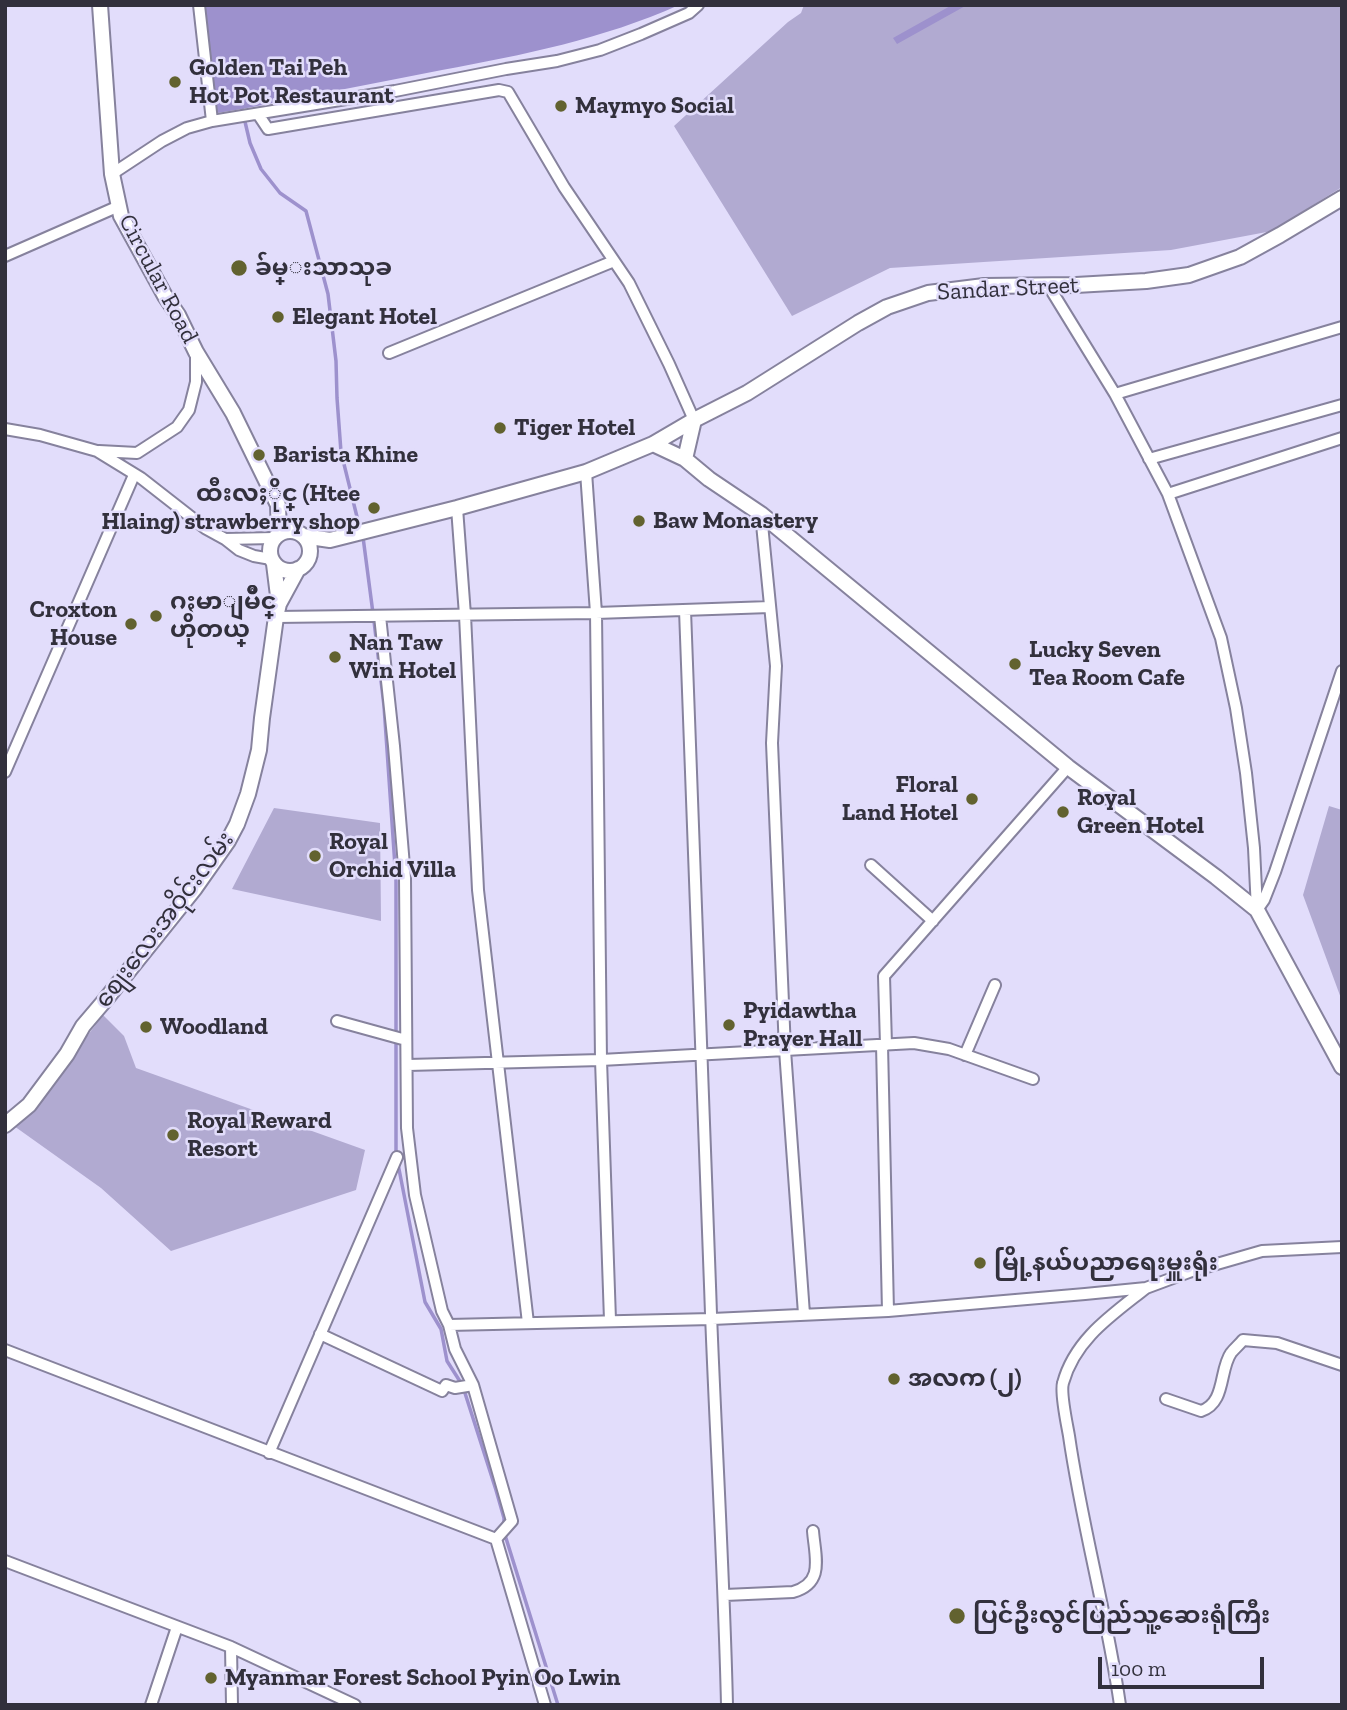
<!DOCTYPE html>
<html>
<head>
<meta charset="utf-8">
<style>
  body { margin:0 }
  #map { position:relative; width:1347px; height:1710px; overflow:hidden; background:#e2ddfb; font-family:"Zilla Slab",serif }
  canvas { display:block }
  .frame { position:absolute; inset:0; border:7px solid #32303c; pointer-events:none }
  .scale { position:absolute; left:1098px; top:1657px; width:166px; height:32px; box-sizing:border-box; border:4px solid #32303c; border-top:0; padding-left:9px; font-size:21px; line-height:24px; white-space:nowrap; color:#32303c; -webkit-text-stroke:5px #e2ddfb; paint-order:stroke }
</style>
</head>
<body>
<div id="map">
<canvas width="1347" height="1710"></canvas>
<div class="frame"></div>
<div class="scale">100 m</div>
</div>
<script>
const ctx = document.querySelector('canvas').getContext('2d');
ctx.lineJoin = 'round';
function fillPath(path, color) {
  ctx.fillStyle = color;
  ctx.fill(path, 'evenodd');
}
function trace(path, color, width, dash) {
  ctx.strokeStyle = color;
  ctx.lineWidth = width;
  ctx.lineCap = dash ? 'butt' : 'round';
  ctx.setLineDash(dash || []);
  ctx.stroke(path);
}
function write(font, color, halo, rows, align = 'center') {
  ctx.font = font + ' "Zilla Slab","Noto Sans Myanmar",serif';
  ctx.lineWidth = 5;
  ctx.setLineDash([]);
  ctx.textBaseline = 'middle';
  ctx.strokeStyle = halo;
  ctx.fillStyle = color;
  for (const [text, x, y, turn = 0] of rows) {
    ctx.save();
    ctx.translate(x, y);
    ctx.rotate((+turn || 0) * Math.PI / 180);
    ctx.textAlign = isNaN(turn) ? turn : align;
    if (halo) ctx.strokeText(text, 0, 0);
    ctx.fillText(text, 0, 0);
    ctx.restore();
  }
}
const green = new Path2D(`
  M 804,5 L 1342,5 L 1342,187 L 1272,231 L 1171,250 L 890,268 L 792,316 L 674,126 L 788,22 L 801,13 Z
  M 1329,806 L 1342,810 L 1342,1001 L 1303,895 Z
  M 274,808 L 380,823 L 381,921 L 232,889 Z
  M 103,1015 L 124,1036 L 136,1068 L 365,1150 L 356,1190 L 171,1251 L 101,1188 L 14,1126 L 30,1112 Z`);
const water = new Path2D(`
  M 202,5 L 679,5 C 603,39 523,55 442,70 C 376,83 309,96 242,109 L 217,113 Z
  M 952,5 L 967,5 L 897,44 L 893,38 Z`);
const stream = new Path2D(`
  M 242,109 L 250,143 L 261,169 L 280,193 L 306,211 L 328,294 L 336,361 L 337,398 L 341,452 L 360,529
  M 363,537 L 374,621 L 384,706 L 396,881 L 396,1153
  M 398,1164 L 425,1302 L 441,1329 L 447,1361 L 461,1383
  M 464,1390 L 496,1490 L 504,1518 L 504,1527
  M 505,1535 L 558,1705`);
const minor = new Path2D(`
  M 199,5 L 212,121
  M 258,114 L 268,129 L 499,90 L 508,92 L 564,187 L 629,283 L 669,364 L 694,420
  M 112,174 L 162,141 L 187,128 L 212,121 L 395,91 L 506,69 L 557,61 L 600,50 L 641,34 L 689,13 L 698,5
  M 5,256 L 119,206
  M 1048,285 L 1115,394 L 1168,494 L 1221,638 L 1236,708 L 1246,773 L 1254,848 L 1257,910
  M 389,353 L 614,261
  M 1115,394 L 1342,327
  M 5,429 L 40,435 L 97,451 L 141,478 L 205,528 L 225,539 L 239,550 L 254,556 L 271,559
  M 99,451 L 137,453 L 177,427 L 189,410 L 196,382 L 196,352
  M 1149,459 L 1342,405
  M 586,472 L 596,613 L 601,1060 L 610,1320
  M 1168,494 L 1342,438
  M 457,508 L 465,615 L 478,890 L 528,1323
  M 761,514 L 776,666 L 772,743 L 785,1050 L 804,1314
  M 225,539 L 274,538
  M 685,610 C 694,844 703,1079 711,1314 C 716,1444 724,1574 727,1705
  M 380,616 L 394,746 L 405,878 L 407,1128 L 415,1195 L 442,1311 L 449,1325 L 455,1349 L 473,1385 L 512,1521 L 496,1539 L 545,1705
  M 276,617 L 596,613 L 770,607
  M 5,772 L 134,475
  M 871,865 L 933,921
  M 1257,910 L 1264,900 L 1275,872 L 1342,671
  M 337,1021 L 406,1040
  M 882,1045 L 888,1311
  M 886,1045 L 884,976 L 1068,767
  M 965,1055 L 995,985
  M 408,1065 L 601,1060 L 914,1043 L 949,1049 L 1033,1079
  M 449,1325 L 712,1319 L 888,1311 L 1085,1294 L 1146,1288 L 1189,1272 L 1262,1251 L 1342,1247
  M 320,1334 L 442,1391 L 446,1385 L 455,1388 L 473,1385
  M 5,1350 L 496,1539
  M 1166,1399 L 1201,1411 C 1226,1403 1219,1370 1231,1353 C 1235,1348 1240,1344 1243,1340 L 1277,1343 L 1342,1365
  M 269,1453 L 397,1157
  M 5,1561 L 231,1647 L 355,1705
  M 725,1595 L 793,1592 C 825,1583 815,1557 813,1531
  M 231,1647 L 232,1705
  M 151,1705 L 177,1627
  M 1120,1705 C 1107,1614 1082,1526 1069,1436 C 1067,1424 1060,1393 1063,1383 C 1075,1339 1112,1315 1146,1288`);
const tertiary = new Path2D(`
  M 100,5 L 112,174 L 121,216 L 165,296 L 178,315 L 196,352 L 233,413 L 278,505 L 279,534
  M 653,444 L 685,459 L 709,479 L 761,514 L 1068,767 L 1216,877 L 1257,910 L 1342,1067
  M 685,459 L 694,420
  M270 551a20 20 0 1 1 40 0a20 20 0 1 1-40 0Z
  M 303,536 L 330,540 L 457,508 L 586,472 L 653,444 L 694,420 L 747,393 L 858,323 L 887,307 L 928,293 L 984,286 L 1076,285 L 1146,281 L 1189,275 L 1240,257 L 1280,235 L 1342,198
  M 274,564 L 279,604
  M 5,1125 L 29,1105 L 67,1054 L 83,1026 L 106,999 L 195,888 L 228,841 L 237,824 L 248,794 L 259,750 L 262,718 L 276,617 L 279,604 L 298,569`);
const markers = [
  [175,82,7,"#62622f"],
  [561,106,7,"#62622f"],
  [239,268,9,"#62622f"],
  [278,317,7,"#62622f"],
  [500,428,7,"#62622f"],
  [259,455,7,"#62622f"],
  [374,508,7,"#62622f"],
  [639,521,7,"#62622f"],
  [156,616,7,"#62622f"],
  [131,624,7,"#62622f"],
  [335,657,7,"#62622f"],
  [1015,664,7,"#62622f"],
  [972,799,7,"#62622f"],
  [1063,812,7,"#62622f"],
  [315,856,7,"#62622f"],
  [729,1025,7,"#62622f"],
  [146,1027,7,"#62622f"],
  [173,1135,7,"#62622f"],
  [980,1263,7,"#62622f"],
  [894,1379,7,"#62622f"],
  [957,1616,9,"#62622f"],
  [211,1678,7,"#62622f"]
];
const poiNames = [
  ["Golden Tai Peh",189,68],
  ["Hot Pot Restaurant",189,96],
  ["Maymyo Social",575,106],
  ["ခ်မ္းသာသုခ",255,268],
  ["Elegant Hotel",292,317],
  ["Tiger Hotel",514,428],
  ["Barista Khine",273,455],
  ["ထီးလႈိုင္ (Htee",360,494,"right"],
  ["Hlaing) strawberry shop",360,522,"right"],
  ["Baw Monastery",653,521],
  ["ဂႏမာျမိဳင္",170,602],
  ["ဟိုတယ္",170,630],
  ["Croxton",117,610,"right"],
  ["House",117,638,"right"],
  ["Nan Taw",349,643],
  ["Win Hotel",349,671],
  ["Lucky Seven",1029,650],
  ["Tea Room Cafe",1029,678],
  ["Floral",958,785,"right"],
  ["Land Hotel",958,813,"right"],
  ["Royal",1077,798],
  ["Green Hotel",1077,826],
  ["Royal",329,842],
  ["Orchid Villa",329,870],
  ["Pyidawtha",743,1011],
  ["Prayer Hall",743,1039],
  ["Woodland",160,1027],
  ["Royal Reward",187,1121],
  ["Resort",187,1149],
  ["မြို့နယ်ပညာရေးမှူးရုံး",994,1263],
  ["အလက (၂)",908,1379],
  ["ပြင်ဦးလွင်ပြည်သူ့ဆေးရုံကြီး",973,1616],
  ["Myanmar Forest School Pyin Oo Lwin",225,1678]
];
const streetNames = [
  ["Circular Road",158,279,62],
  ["Sandar Street",1008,289,-3],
  ["စျေးလေးအဝိုင်းလမ်း",165,920,-53]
];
fillPath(green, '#b1aad1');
fillPath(water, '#9d91cd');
trace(stream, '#9d91cd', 3.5);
trace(minor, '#86829d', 14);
trace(tertiary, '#86829d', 18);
trace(minor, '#fff', 10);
trace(tertiary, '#fff', 14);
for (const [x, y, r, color] of markers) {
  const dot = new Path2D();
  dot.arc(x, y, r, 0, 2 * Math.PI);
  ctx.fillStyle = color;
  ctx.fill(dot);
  trace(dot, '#e2ddfb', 2.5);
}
write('bold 24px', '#32303c', '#e2ddfb', poiNames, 'left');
write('24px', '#32303c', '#e2ddfb', streetNames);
</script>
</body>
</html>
